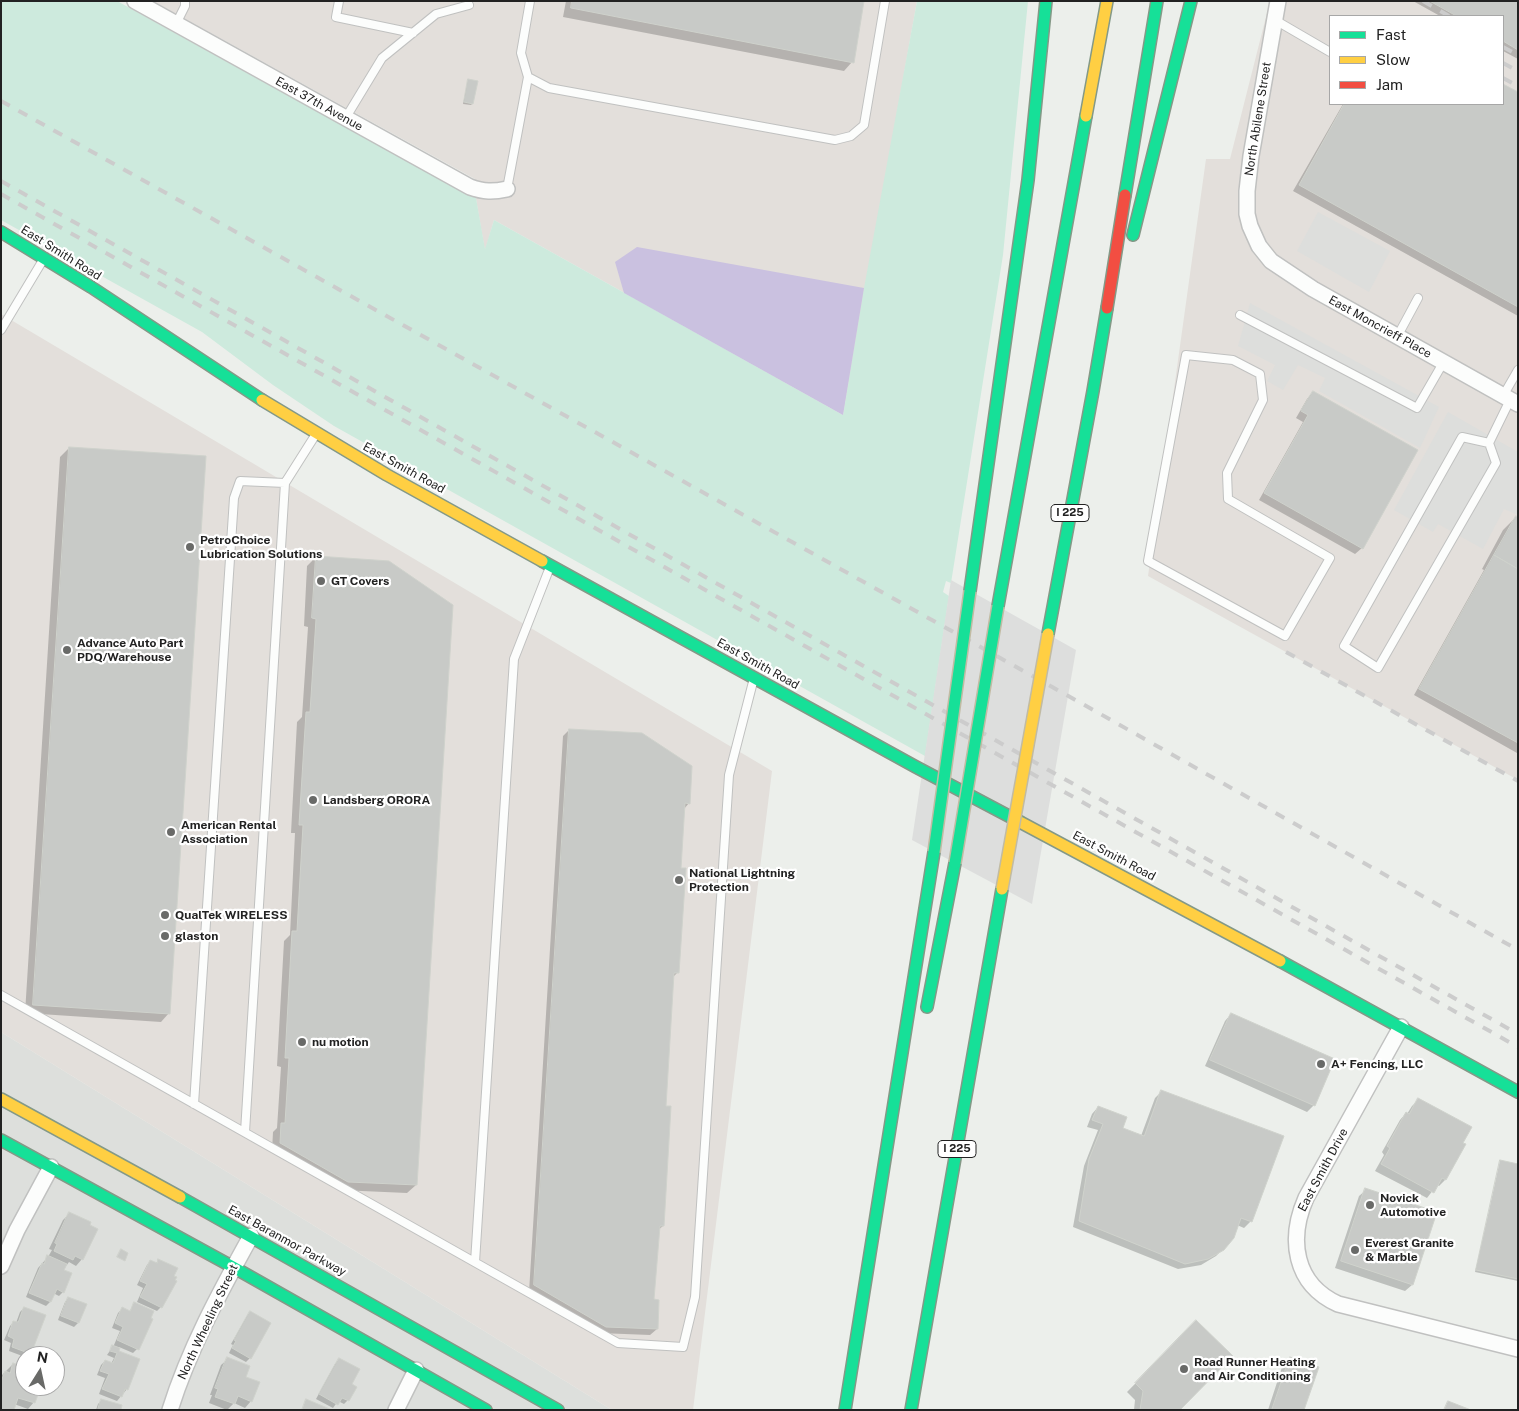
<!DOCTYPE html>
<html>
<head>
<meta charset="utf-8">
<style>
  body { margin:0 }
  #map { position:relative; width:1519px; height:1411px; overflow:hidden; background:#ecefeb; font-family:"Public Sans",sans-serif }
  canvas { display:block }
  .frame { position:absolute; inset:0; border:2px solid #222; pointer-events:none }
  .legend { position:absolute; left:1329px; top:15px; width:175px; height:90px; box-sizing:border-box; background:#fff; border:1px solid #a7a7a7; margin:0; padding:6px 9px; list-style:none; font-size:15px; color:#222 }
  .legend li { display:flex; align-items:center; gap:10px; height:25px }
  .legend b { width:25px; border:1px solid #a7a7a7 }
  .north { position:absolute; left:15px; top:1346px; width:50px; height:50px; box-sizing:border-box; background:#fff; border:1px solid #a7a7a7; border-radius:50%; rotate:10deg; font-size:14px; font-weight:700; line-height:20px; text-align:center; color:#222 }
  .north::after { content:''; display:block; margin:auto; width:18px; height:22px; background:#696a68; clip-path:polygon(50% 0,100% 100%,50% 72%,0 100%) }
</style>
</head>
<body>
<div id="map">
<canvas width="1519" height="1411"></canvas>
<div class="frame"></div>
<ul class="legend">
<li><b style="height:6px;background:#16e098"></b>Fast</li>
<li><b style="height:6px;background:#ffcf43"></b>Slow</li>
<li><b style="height:6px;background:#f24e42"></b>Jam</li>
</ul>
<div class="north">N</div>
</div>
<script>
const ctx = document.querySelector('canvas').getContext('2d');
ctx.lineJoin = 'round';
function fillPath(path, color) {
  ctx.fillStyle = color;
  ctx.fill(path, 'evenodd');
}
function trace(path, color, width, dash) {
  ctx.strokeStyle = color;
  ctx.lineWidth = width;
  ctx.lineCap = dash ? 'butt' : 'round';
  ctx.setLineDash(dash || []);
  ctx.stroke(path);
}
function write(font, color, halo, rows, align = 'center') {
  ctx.font = font + ' "Public Sans",sans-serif';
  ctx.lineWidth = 4.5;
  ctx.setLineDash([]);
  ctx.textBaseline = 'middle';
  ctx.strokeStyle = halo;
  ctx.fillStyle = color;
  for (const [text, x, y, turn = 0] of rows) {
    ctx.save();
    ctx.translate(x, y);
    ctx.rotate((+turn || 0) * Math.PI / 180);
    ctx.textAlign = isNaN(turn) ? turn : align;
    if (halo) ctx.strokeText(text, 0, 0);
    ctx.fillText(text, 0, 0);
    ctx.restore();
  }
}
const residential = new Path2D(`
  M 1,1032 L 612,1410 L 1,1410 ZM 25,1356 L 55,1356 L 55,1386 L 25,1386 Z`);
const industrial = new Path2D(`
  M 153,1 L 917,1 L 843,415 L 494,220 L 485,251 L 476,199 L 475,179 Z
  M 1270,1 L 1518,1 L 1518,780 L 1148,576 L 1206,159 L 1230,159 ZM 1330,16 L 1503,16 L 1503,104 L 1330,104 Z
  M 1,314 L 772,771 L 693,1410 L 612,1410 L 1,1032 Z`);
const religious = new Path2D(`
  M 1318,212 L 1390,251 L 1369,292 L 1297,251 Z
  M 1250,303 L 1439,407 L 1420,448 L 1319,391 L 1325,378 L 1298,365 L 1283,390 L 1267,381 L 1275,365 L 1238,346 Z
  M 1448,412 L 1518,452 L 1518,515 L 1504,509 L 1483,549 L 1438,524 L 1433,532 L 1394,510 Z`);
const grass = new Path2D(`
  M 1,1 L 117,1 L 437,178 L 476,198 L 485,249 L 494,220 L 843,415 L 864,288 L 917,1 L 1028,1 L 1003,255 L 951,583 L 946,581 L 943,592 L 949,596 L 925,756 L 334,426 L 273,385 L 202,332 L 1,220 Z`);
const water = new Path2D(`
  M 637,247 L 864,288 L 843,415 L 624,293 L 615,262 Z`);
const pier = new Path2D(`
  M 951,580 L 1076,650 L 1032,904 L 912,840 Z`);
const shadow = new Path2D(`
  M 566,1 L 863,1 L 852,62 L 844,71 L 563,17 Z
  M 1413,1 L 1518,1 L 1518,59 L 1503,51 L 1503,16 L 1440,16 Z
  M 468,80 L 472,104 L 471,105 L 463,104 Z
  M 1503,85 L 1518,93 L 1518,316 L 1293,191 L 1343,104 L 1503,104 Z
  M 1313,392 L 1362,548 L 1355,554 L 1259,500 L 1303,422 L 1296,418 L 1307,399 Z
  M 69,448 L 169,1013 L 161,1022 L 25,1013 L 60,457 Z
  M 1516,517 L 1518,518 L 1517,753 L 1414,695 L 1484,570 L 1482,569 L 1503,530 Z
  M 316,557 L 416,1185 L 407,1193 L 339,1190 L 272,1151 L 273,1132 L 277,1128 L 281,1067 L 277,1066 L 284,941 L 290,935 L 295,833 L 291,833 L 297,722 L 302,717 L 308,627 L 304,626 L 307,566 Z
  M 569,730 L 689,803 L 684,809 L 680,869 L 678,972 L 673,977 L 665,1107 L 663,1226 L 658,1230 L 652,1301 L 657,1329 L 650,1335 L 599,1333 L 529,1292 L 563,736 Z
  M 1231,1014 L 1314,1105 L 1307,1112 L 1205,1066 L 1225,1021 Z
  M 1162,1091 L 1251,1221 L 1244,1228 L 1237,1225 L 1223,1249 L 1216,1256 L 1201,1265 L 1178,1269 L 1073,1227 L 1084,1166 L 1098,1130 L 1087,1127 L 1092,1114 L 1098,1107 L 1121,1129 L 1141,1136 L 1155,1098 Z
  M 1418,1100 L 1464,1145 L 1445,1180 L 1439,1186 L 1437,1185 L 1427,1198 L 1375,1171 L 1384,1155 L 1382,1152 L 1400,1120 L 1406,1113 L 1407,1114 L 1412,1106 Z
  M 1501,1161 L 1518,1165 L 1518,1281 L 1475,1272 Z
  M 1366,1190 L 1436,1213 L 1412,1285 L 1405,1291 L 1335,1268 L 1359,1196 Z
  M 70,1213 L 82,1259 L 76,1266 L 69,1262 L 66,1266 L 63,1271 L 63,1292 L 59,1296 L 53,1293 L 50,1302 L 46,1306 L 26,1297 L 38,1268 L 48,1257 L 52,1250 L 49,1249 L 63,1220 Z
  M 151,1261 L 156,1263 L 158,1261 L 161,1307 L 157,1311 L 137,1302 L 143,1288 L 137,1285 L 147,1265 Z
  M 69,1298 L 78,1323 L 74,1327 L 58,1320 L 65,1302 Z
  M 135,1304 L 151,1320 L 137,1349 L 133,1353 L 119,1347 L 117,1352 L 127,1389 L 117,1401 L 99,1394 L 105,1378 L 97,1375 L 101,1365 L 105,1361 L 111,1364 L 114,1358 L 107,1355 L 114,1345 L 120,1331 L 112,1328 L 118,1313 L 122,1309 L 129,1312 Z
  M 24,1308 L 30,1353 L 25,1357 L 9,1351 L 11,1343 L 4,1340 L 10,1326 L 14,1322 L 16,1323 L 20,1312 Z
  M 251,1312 L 269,1323 L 250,1358 L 246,1362 L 229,1353 L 233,1345 L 231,1344 L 247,1316 Z
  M 1196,1322 L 1178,1410 L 1134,1410 L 1135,1400 L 1127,1392 Z
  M 1290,1358 L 1303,1410 L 1268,1410 L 1283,1364 Z
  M 228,1359 L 244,1377 L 251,1401 L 245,1408 L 234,1403 L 227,1410 L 209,1403 L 212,1395 L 210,1395 L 221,1365 Z
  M 339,1360 L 350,1385 L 348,1400 L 344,1404 L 338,1401 L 333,1408 L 316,1399 L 335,1364 Z
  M 13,1364 L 25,1368 L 25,1386 L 39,1386 L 34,1402 L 28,1409 L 14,1404 L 1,1410 L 1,1376 Z
  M 102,1400 L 119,1410 L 96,1410 L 98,1404 Z`);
const building = new Path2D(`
  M 572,1 L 864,1 L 854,63 L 571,8 Z
  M 1430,1 L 1518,1 L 1518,50 L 1503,41 L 1503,16 L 1457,16 Z
  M 468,79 L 478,81 L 473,104 L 464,102 Z
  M 1503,84 L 1518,92 L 1518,307 L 1299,185 L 1344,104 L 1503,104 Z
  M 1313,391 L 1418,450 L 1363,549 L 1264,493 L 1308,415 L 1301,411 Z
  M 69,447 L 206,456 L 170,1014 L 33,1005 Z
  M 1516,516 L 1518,517 L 1518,569 L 1494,555 Z
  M 1494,555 L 1518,569 L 1518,743 L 1419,689 Z
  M 316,556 L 389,561 L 453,605 L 417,1185 L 348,1182 L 280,1143 L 281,1123 L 285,1123 L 289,1058 L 285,1058 L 292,931 L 297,931 L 303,825 L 299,825 L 306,712 L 310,712 L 316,619 L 312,618 Z
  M 569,729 L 642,733 L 692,766 L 690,804 L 685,803 L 681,868 L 686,868 L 679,973 L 674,973 L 666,1106 L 671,1106 L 664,1226 L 660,1226 L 654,1299 L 659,1300 L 658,1329 L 606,1327 L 534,1285 Z
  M 1231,1013 L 1335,1059 L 1315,1106 L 1210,1060 Z
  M 1161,1090 L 1284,1136 L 1252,1222 L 1241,1218 L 1234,1238 L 1224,1250 L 1208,1259 L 1185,1264 L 1079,1221 L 1089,1159 L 1103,1124 L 1092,1120 L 1098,1106 L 1127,1117 L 1123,1128 L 1144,1136 Z
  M 1418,1098 L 1472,1127 L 1463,1143 L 1466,1144 L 1446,1180 L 1442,1178 L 1434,1193 L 1381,1164 L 1390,1148 L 1387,1146 L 1406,1112 L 1409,1114 Z
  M 1500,1160 L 1518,1164 L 1518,1279 L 1476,1270 Z
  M 1365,1188 L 1437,1212 L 1413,1285 L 1341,1261 Z
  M 69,1212 L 91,1222 L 90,1225 L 98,1229 L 83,1260 L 75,1256 L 73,1260 L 54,1251 L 57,1244 L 55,1243 Z
  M 121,1249 L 128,1253 L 125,1261 L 117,1257 Z
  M 47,1255 L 67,1264 L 64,1270 L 72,1273 L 64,1293 L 57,1289 L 51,1302 L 29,1293 L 42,1263 L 44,1264 Z
  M 158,1259 L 178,1268 L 174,1276 L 177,1277 L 175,1280 L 177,1281 L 162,1308 L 140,1297 L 147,1284 L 140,1281 L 150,1260 L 157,1263 Z
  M 68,1297 L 87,1304 L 79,1323 L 61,1316 Z
  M 134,1302 L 154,1311 L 151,1318 L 153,1319 L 139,1350 L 117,1340 L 123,1327 L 115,1323 L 122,1307 L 130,1311 Z
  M 24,1307 L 46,1315 L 31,1354 L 12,1347 L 14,1339 L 8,1336 L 13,1321 L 18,1322 Z
  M 250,1311 L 271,1323 L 251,1359 L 232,1348 L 236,1341 L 234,1340 Z
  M 1196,1320 L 1233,1356 L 1180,1410 L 1140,1410 L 1143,1391 L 1135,1383 Z
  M 112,1345 L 120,1348 L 119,1351 L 140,1359 L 128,1390 L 125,1389 L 122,1397 L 102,1389 L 109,1374 L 100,1371 L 105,1360 L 113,1363 L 117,1353 L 110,1351 Z
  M 227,1357 L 250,1366 L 246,1377 L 260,1382 L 252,1402 L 238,1396 L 235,1404 L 215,1397 L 218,1389 L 215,1388 Z
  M 1290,1357 L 1319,1367 L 1304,1410 L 1272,1410 Z
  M 339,1358 L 360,1369 L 352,1384 L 357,1387 L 349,1401 L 342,1398 L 338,1405 L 319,1394 Z
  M 13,1363 L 25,1367 L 25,1386 L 41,1386 L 35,1403 L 18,1398 L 14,1410 L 1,1410 L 1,1382 L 5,1371 L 10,1373 Z
  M 101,1399 L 122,1405 L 121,1410 L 98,1410 Z
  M 306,1399 L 332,1410 L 302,1410 Z
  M 1448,1401 L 1471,1410 L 1444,1410 Z`);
const lane = new Path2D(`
  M 339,1 L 336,17 L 413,33
  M 530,1 L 521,53 L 528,77 L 549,88 L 835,140 L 851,136 L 864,125 L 885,1
  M 1275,20 L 1330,52
  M 176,24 L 185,6 L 185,1
  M 345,119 L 382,58 L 436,14 L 469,5
  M 507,189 L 528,77
  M 1240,315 L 1417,408 L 1443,363
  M 1,330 L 43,260
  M 1397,337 L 1418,298
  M 1186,355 L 1233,360 L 1260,374 L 1263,400 L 1227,473 L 1228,499 L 1330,558 L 1285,636 L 1148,561 Z
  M 1503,396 L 1518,370
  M 1489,443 L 1496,463 L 1378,668 L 1344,646 L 1462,437 L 1489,443 L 1510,400
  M 1,995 L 618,1343 L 683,1347 L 695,1297 L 729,775 L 754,678
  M 194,1104 L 234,498 L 240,481 L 285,483
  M 245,1132 L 285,483 L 316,434
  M 475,1262 L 514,659 L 550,567`);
const street = new Path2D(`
  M 135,1 L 470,187 C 484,192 493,192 507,189
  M 1278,1 L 1251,156 L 1247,191 L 1247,214 L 1250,226 L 1259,246 L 1271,261 L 1313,289 L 1518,404
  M 1401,1027 L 1306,1198 C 1288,1239 1294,1284 1338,1304 L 1518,1349
  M 1,1266 L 17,1230 L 51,1167
  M 170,1410 C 189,1349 220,1292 251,1236
  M 396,1410 L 416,1370`);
const fast = new Path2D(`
  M 1125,195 L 1157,1
  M 1,232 L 91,287 L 262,400
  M 1133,235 L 1191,1
  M 542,561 L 916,767 L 1020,822
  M 970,591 L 1028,180 L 1046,1
  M 998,606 L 1086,116
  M 1048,634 L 1093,391 L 1107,308
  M 1280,961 L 1518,1092
  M 927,1007 L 955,863
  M 1,1140 L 233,1267 L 486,1410
  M 180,1197 L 558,1410
  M 845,1410 L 934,852
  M 911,1410 L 1002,889`);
const slow = new Path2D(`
  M 1086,116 L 1107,1
  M 262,400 L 387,475 L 542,561
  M 1020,822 L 1280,961
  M 1,1099 L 180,1197`);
const jam = new Path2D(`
  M 1107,308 L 1125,195`);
const rail = new Path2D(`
  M 1423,1 L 1449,16
  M 1503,47 L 1518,55
  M 1503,63 L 1518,71
  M 1503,78 L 1518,86
  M 1,101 L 1088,707 L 1518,950
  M 1,181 L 1518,1034
  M 1,194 L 1518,1047
  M 1286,652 L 1518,781`);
const fastBridge = new Path2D(`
  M 934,852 L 970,591
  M 955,863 L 998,606`);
const slowBridge = new Path2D(`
  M 1002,889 L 1048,634`);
const markers = [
  [190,547,5,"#696a68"],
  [321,581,5,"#696a68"],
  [67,650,5,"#696a68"],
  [313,800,5,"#696a68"],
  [171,832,5,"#696a68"],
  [679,880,5,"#696a68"],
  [165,915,5,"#696a68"],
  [165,936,5,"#696a68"],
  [302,1042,5,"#696a68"],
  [1321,1064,5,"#696a68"],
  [1370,1205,5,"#696a68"],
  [1355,1250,5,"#696a68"],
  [1184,1369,5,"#696a68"]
];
const shields = [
  [1070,513,38],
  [957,1149,38]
];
const shieldNames = [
  ["I 225",1070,513],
  ["I 225",957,1149]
];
const streetNames = [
  ["East 37th Avenue",319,104,29],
  ["North Abilene Street",1258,119,-81],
  ["East Smith Road",61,253,32],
  ["East Moncrieff Place",1380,327,29],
  ["East Smith Road",404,468,29],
  ["East Smith Road",758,664,29],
  ["East Smith Road",1114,856,28],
  ["East Smith Drive",1323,1170,-62],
  ["East Baranmor Parkway",287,1241,29],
  ["North Wheeling Street",208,1322,-65]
];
const poiNames = [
  ["PetroChoice",200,540],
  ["Lubrication Solutions",200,554],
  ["GT Covers",331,581],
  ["Advance Auto Part",77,643],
  ["PDQ/Warehouse",77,657],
  ["Landsberg ORORA",323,800],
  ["American Rental",181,825],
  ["Association",181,839],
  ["National Lightning",689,873],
  ["Protection",689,887],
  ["QualTek WIRELESS",175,915],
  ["glaston",175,936],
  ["nu motion",312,1042],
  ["A+ Fencing, LLC",1331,1064],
  ["Novick",1380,1198],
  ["Automotive",1380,1212],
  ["Everest Granite",1365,1243],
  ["& Marble",1365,1257],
  ["Road Runner Heating",1194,1362],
  ["and Air Conditioning",1194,1376]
];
fillPath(residential, '#dddfdc');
fillPath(industrial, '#e3dfdb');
fillPath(religious, '#dddedc');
fillPath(grass, '#cdeadd');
fillPath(water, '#cac1e0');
fillPath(pier, '#dddedd');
fillPath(shadow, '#0003');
fillPath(building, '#c8cac7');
trace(building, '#cfd2cc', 1);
trace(lane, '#c0c1c0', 10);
trace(street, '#c0c1c0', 18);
trace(fast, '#849987', 14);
trace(slow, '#849987', 14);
trace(jam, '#849987', 14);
trace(lane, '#fcfdfc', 8);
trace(street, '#fcfdfc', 15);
trace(fast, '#16e098', 11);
trace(slow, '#ffcf43', 11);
trace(jam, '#f24e42', 11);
trace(rail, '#ccc', 4, [10, 10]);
trace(fastBridge, '#c1bba3', 14, []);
trace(slowBridge, '#c1bba3', 14, []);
trace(fastBridge, '#16e098', 11);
trace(slowBridge, '#ffcf43', 11);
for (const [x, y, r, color] of markers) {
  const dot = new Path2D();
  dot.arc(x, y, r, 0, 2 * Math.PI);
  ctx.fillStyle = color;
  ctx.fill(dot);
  trace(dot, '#fff', 2);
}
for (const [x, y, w] of shields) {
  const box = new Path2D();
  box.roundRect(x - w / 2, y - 8.5, w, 17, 4);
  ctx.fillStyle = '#fff';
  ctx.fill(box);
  trace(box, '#222', 1);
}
write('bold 11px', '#222', null, shieldNames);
write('12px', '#222', '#fff', streetNames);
write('bold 12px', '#222', '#fff', poiNames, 'left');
</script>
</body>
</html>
